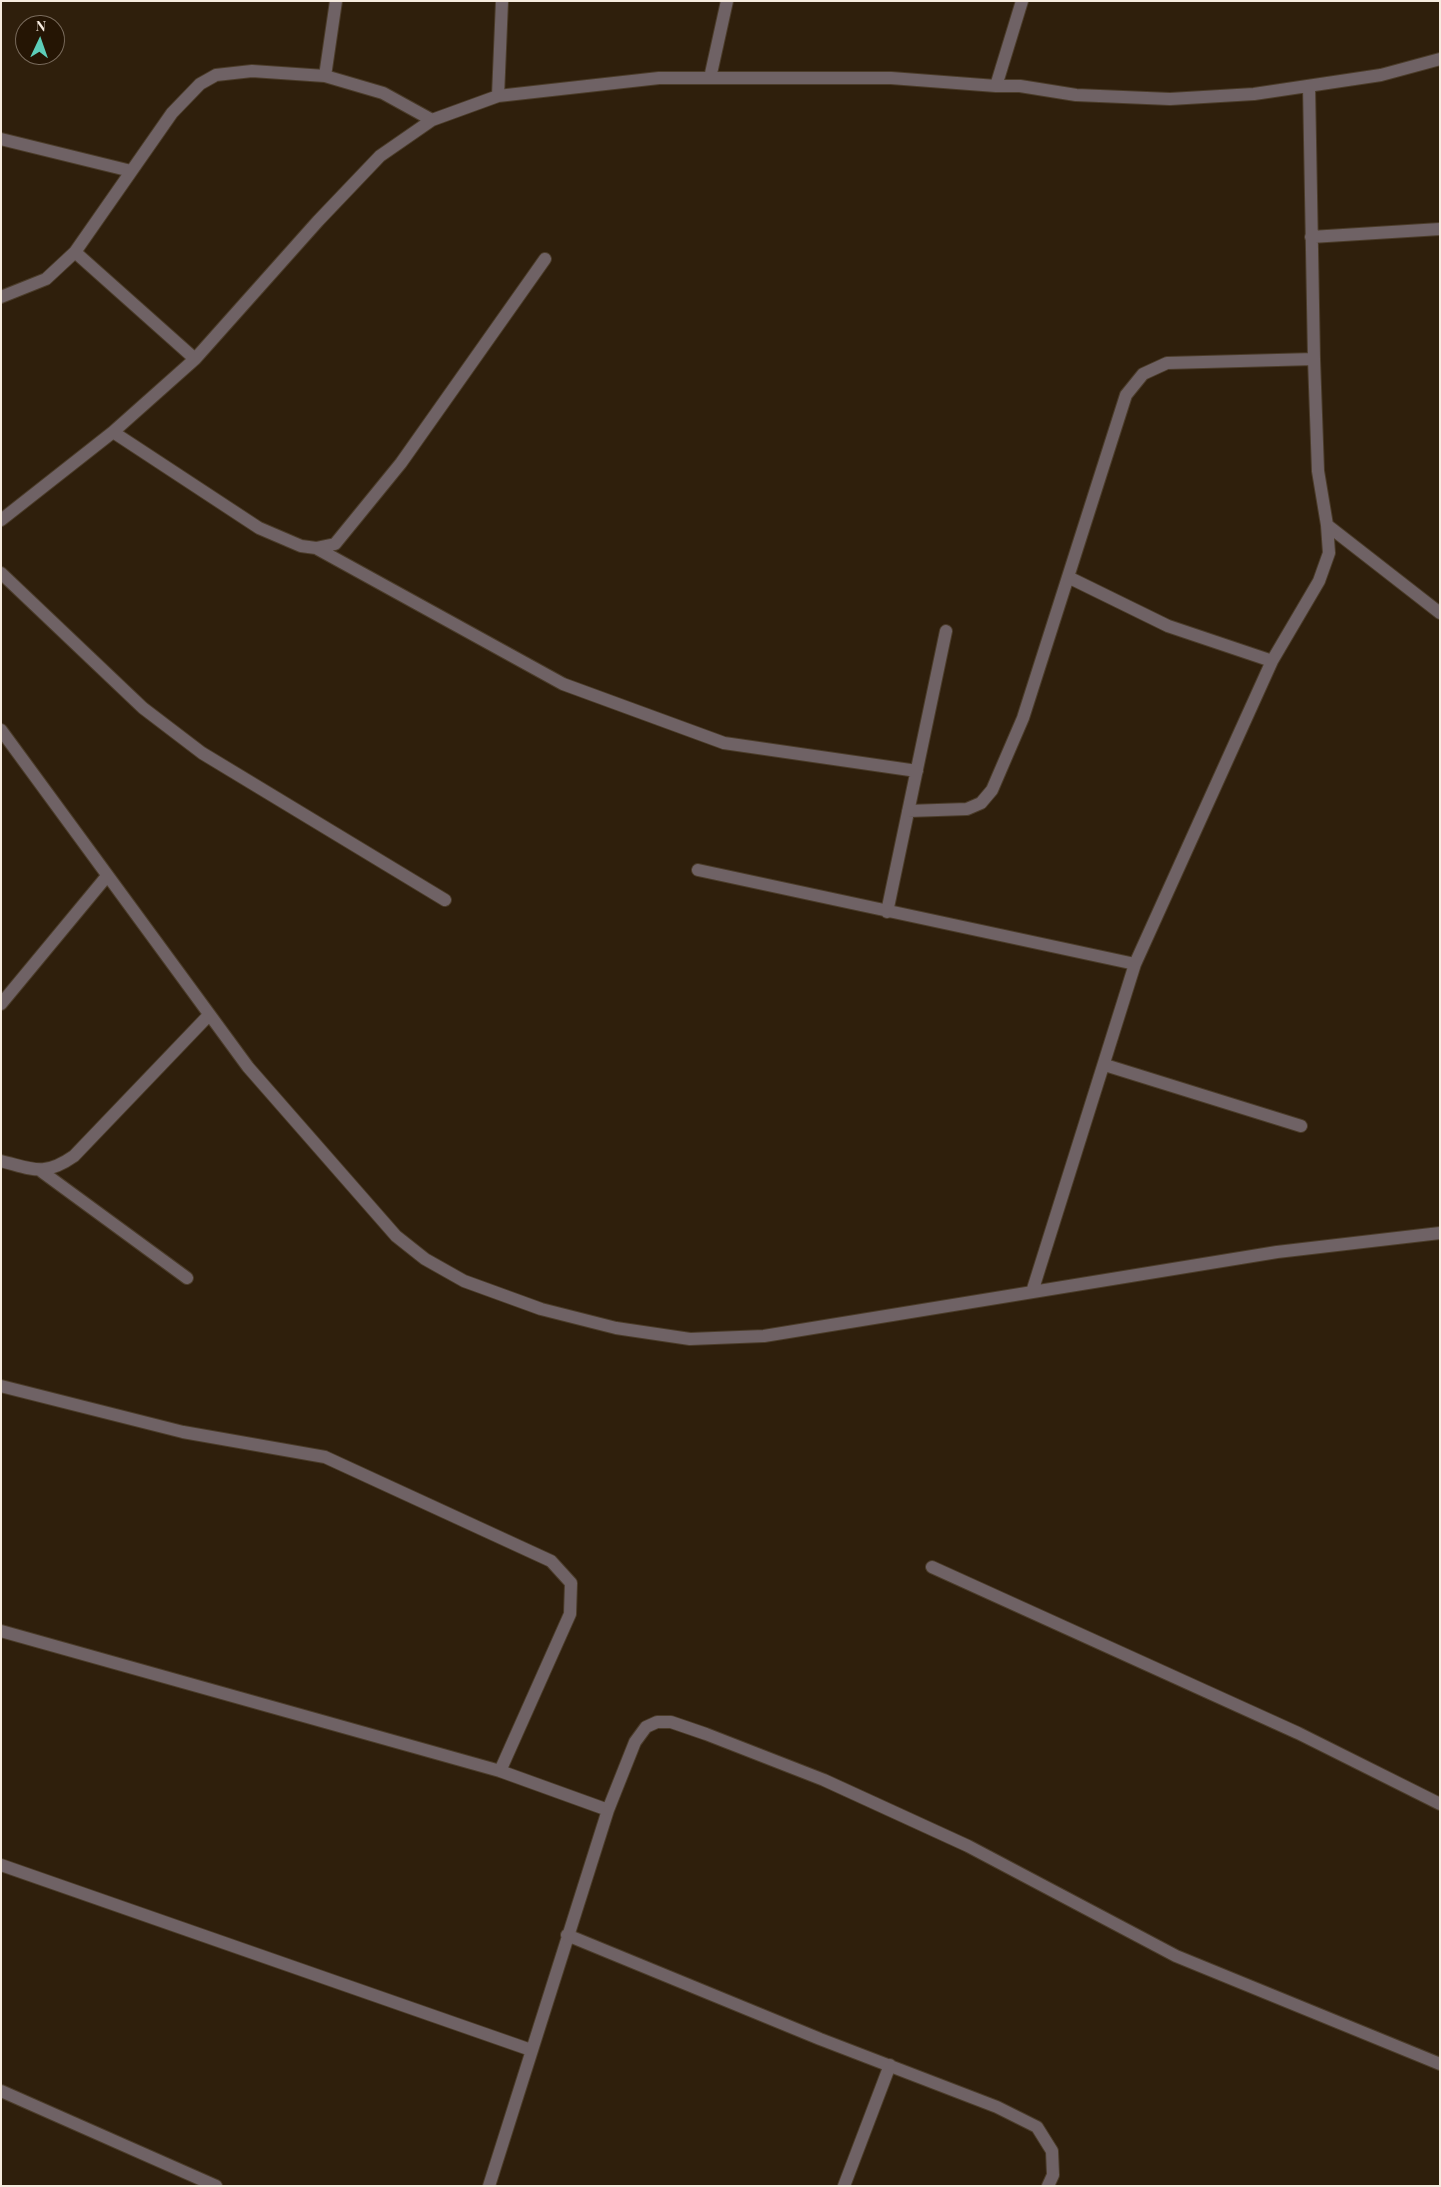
<!DOCTYPE html>
<html>
<head>
<meta charset="utf-8">
<style>
  body { margin:0 }
  #map { position:relative; width:1441px; height:2187px; overflow:hidden; background:#2f1f0c; font-family:"Playfair Display",serif }
  canvas { display:block }
  .frame { position:absolute; inset:0; border:2px solid #f6ebdf; pointer-events:none }
  .north { position:absolute; left:15px; top:15px; width:50px; height:50px; box-sizing:border-box; background:#251504; border:1px solid #796b5c; border-radius:50%; rotate:3deg; font-size:14px; font-weight:700; line-height:20px; text-align:center; color:#f6ebdf }
  .north::after { content:''; display:block; margin:auto; width:18px; height:22px; background:#5dceb9; clip-path:polygon(50% 0,100% 100%,50% 72%,0 100%) }
</style>
</head>
<body>
<div id="map">
<canvas width="1441" height="2187"></canvas>
<div class="frame"></div>
<div class="north">N</div>
</div>
<script>
const ctx = document.querySelector('canvas').getContext('2d');
ctx.lineJoin = 'round';
function trace(path, color, width, dash) {
  ctx.strokeStyle = color;
  ctx.lineWidth = width;
  ctx.lineCap = dash ? 'butt' : 'round';
  ctx.setLineDash(dash || []);
  ctx.stroke(path);
}
const minor = new Path2D(`
  M 325,76 L 336,1
  M 710,78 L 727,1
  M 996,86 L 1022,1
  M 498,96 L 502,1
  M 1,139 L 131,171
  M 1311,237 L 1440,229
  M 75,252 L 195,359
  M 1,297 L 46,279 L 75,252 L 172,113 L 200,84 L 216,75 L 252,71 L 325,76 L 383,93 L 432,120
  M 113,432 L 259,528 L 301,546 L 316,548 L 335,544 L 401,463 L 545,259
  M 1,520 L 113,432 L 195,359 L 318,221 L 380,156 L 432,120 L 498,96 L 659,78 L 891,78 L 996,86 L 1020,86 L 1076,95 L 1170,99 L 1254,94 L 1381,75 L 1440,59
  M 1327,525 L 1440,613
  M 316,548 L 563,684 L 724,743 L 917,771
  M 1,573 L 143,708 L 202,753 L 445,900
  M 1068,577 L 1168,626 L 1272,661
  M 1,730 L 248,1067 L 396,1236 L 425,1259 L 464,1281 L 541,1309 L 616,1328 L 690,1339 L 764,1336 L 1277,1252 L 1440,1233
  M 908,811 L 967,809 L 981,803 L 992,790 L 1023,718 L 1126,395 L 1143,374 L 1167,363 L 1314,359
  M 698,870 L 1135,964
  M 887,912 L 946,631
  M 1,1004 L 107,876
  M 1105,1065 L 1301,1126
  M 1,1161 C 33,1169 44,1177 74,1156 L 209,1015
  M 41,1171 L 187,1278
  M 1032,1292 L 1135,964 L 1272,661 L 1319,581 L 1329,553 L 1327,525 L 1318,471 L 1314,359 L 1309,86
  M 1,1386 L 183,1432 L 325,1457 L 551,1561 L 571,1583 L 570,1614 L 500,1771
  M 932,1567 L 1298,1733 L 1440,1804
  M 1,1631 L 500,1771 L 608,1810
  M 1,1865 L 531,2050
  M 567,1935 L 820,2039 L 997,2107 L 1037,2127 L 1052,2151 L 1053,2175 L 1048,2186
  M 1,2091 L 216,2186
  M 489,2186 L 608,1810 L 635,1742 L 646,1727 L 657,1722 L 671,1722 L 706,1734 L 824,1780 L 968,1846 L 1176,1956 L 1440,2064
  M 844,2186 L 890,2065`);
trace(minor, '#4b3c2a', 14);
trace(minor, '#6f6265', 12);
</script>
</body>
</html>
